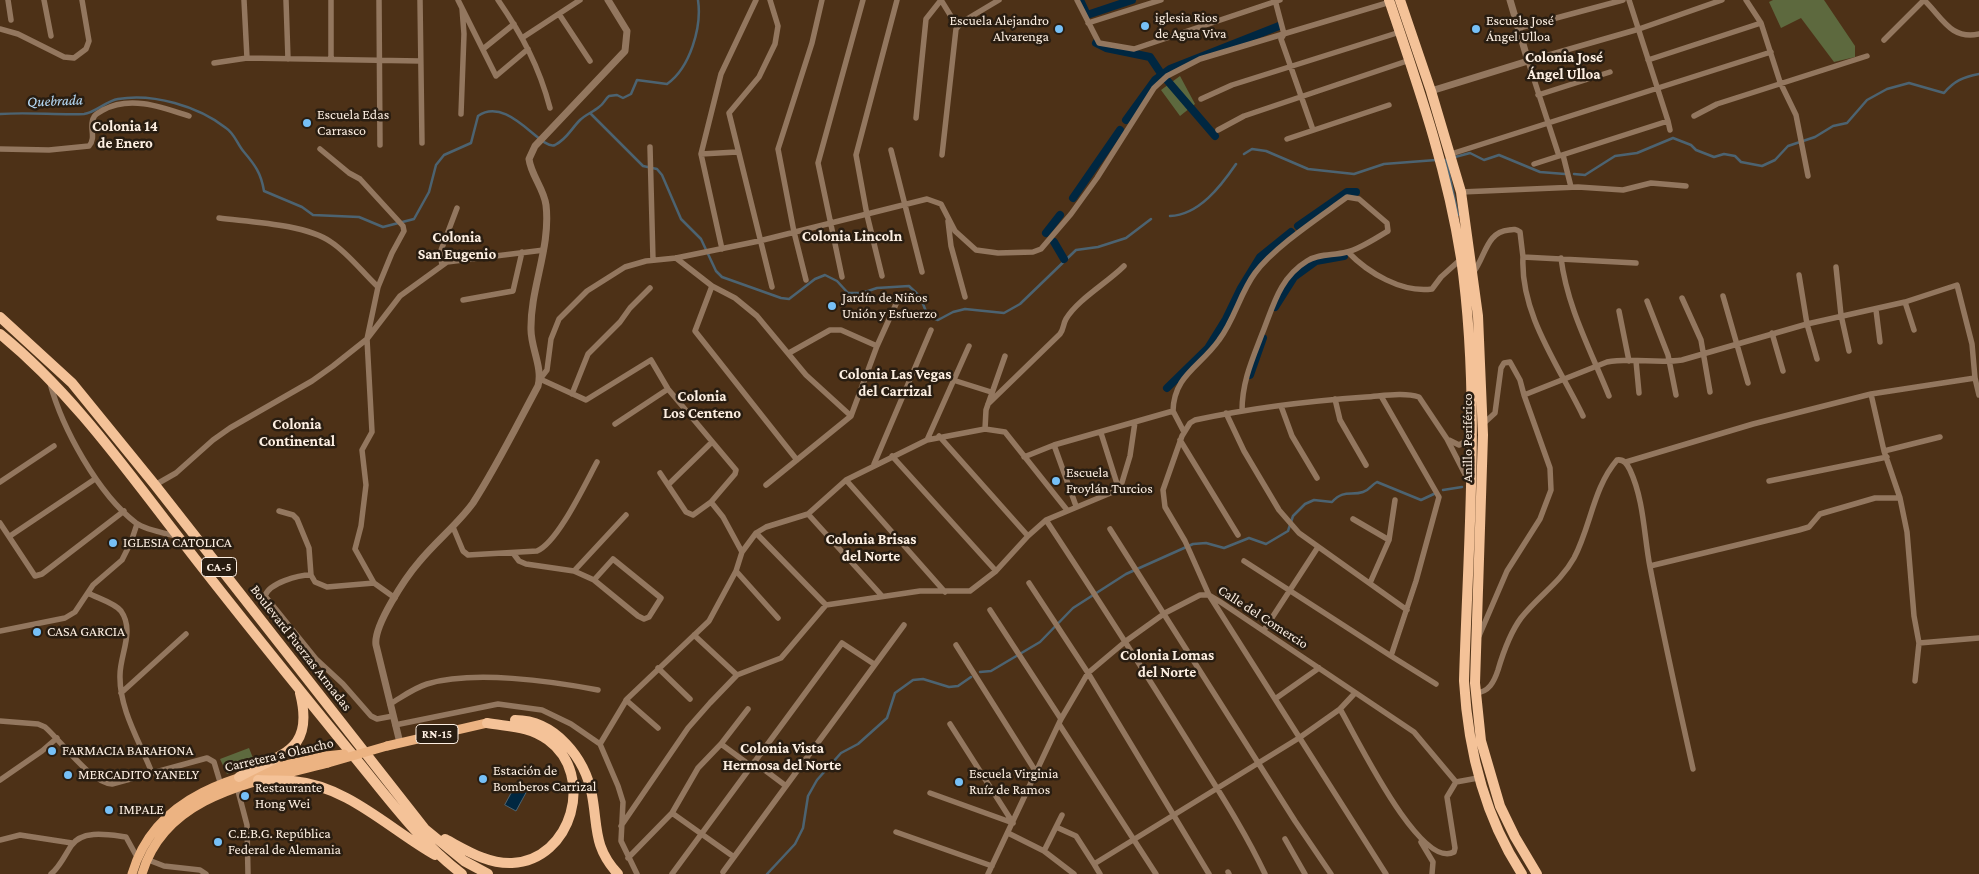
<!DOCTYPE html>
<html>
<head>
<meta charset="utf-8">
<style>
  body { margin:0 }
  canvas { display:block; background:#4d3117 }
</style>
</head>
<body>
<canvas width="1979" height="874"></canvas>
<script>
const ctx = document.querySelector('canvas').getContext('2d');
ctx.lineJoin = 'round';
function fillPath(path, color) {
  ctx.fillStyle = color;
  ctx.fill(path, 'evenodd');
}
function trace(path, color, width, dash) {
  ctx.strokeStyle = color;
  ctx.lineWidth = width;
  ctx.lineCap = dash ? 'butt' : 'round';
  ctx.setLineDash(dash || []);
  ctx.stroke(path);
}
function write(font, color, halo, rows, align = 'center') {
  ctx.font = font + ' "Crimson Pro",serif';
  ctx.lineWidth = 5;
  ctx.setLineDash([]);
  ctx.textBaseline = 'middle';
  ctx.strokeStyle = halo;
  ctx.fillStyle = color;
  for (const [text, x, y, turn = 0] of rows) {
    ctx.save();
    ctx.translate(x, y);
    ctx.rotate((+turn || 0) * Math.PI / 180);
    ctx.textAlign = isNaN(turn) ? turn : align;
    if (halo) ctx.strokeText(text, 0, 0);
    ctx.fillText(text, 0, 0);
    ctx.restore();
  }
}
const green = new Path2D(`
  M 1773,0 L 1824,0 L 1855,46 L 1855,57 L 1834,62 L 1801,18 L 1781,28 L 1769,2 Z
  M 1180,76 L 1195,104 L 1180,116 L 1161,90 Z
  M 249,748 L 255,763 L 227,774 L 220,759 Z`);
const water = new Path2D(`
  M 517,783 L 528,789 L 516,811 L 505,805 Z`);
const stream = new Path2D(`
  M 590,113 L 643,166 L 657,169 L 662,175 L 681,219 L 701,239 L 716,271 L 722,277 L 781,298 L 789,299 L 815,279 L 825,275 L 837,281 L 848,293 L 862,293 L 877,288 L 909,286 C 913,290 919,294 921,299 C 926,310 925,316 938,320 L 953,312 L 965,309 L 1004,313 L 1020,304 L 1076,250 L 1098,247 L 1126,238 L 1151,219
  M 0,114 C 28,112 56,115 84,114 C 95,113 106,101 118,99 C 153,93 198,106 226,128 C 235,134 237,144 244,152 C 255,165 261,173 264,191 L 302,207 L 313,215 L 359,217 L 383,227 L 414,219 L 429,192 L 436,165 L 444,155 L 471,143 L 478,116 C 508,95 541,151 555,145 C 567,139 571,129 580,120 C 585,115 593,112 599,107 C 604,104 605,99 609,96 L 617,95 L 623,98 L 631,94 L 637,80 L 667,84 C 690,68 702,27 698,0
  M 1244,154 L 1252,149 L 1266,151 L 1308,169 L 1354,174 L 1384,164 L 1436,160
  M 1455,157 L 1470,153 L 1484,160 L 1499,155 L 1540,172 L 1565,174
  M 1443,160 L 1446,160 L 1458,215
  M 1574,174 L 1585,175 L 1615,156 L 1637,153 L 1673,138 L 1691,145 L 1696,150 L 1714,157 L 1724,154 L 1735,156 L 1741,162 L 1762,166 L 1775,160 L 1788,146 L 1815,137 L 1833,126 L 1847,123 L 1867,100 L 1887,89 L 1909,83 L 1944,93 C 1954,81 1963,77 1979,74
  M 1170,216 C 1199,215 1221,186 1236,164
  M 1443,490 L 1462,487
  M 980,672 L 991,671 L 1040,642 L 1073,608 L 1126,574 L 1193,544 L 1206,543 L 1224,548 L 1249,538 L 1266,544 L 1288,531 L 1293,516 L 1305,504 L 1314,500 L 1332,502 C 1344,489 1351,496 1363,492 C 1370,490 1371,485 1377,482 L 1421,500 L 1436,493
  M 767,874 L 795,844 L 803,828 L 808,796 L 817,780 L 841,753 L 858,744 L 887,718 L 895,693 L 913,680 L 923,679 L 949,687 L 958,686 L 971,677`);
const canal = new Path2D(`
  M 1080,0 L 1087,15 L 1132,0
  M 1096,43 L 1106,48 L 1150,57 L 1162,75
  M 1166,79 L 1215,136
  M 1126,120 L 1155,80 L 1170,69 L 1279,26
  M 1073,198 L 1120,130
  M 1298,226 L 1347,192 L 1356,192
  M 1046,233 L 1060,215
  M 1054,242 L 1064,259
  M 1275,307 L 1294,277 L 1316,261 L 1344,256
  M 1250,375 L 1263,338
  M 1167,388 L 1208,348 L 1226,319 L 1241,288 L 1260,257 L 1291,232`);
const minor = new Path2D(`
  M 8,0 L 11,20
  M 44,0 L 51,36
  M 244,0 L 247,58
  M 286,0 L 288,59
  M 331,0 L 331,58
  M 379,0 L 380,145
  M 420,0 L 422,143
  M 458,0 L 496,76 L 528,49
  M 498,0 C 522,35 539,66 550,108
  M 770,0 L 778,26 L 775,44 L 759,77 L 729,113 L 772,287
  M 941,0 L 957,26
  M 1077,0 L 1099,43 L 1134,49 L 1280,0
  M 1275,0 L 1284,34 L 1281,39 L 1313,130
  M 1629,0 L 1668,121
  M 1746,0 L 1761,23 L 1780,82 L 1796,115 L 1808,176
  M 1924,0 C 1942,17 1950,40 1979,34
  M 559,14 L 590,61
  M 1088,23 L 1161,0
  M 1519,28 L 1623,0
  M 0,29 L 18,34 L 64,57 L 74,58 L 86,49 L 89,41 L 82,0
  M 522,38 L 580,0
  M 1884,40 L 1924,0
  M 483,49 L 514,24
  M 1648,60 L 1761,23
  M 214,63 L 247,58 L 420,61
  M 1538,95 L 1610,72
  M 1201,99 L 1232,85 L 1400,32
  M 461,114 L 464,34 L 462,8
  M 1694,116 L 1717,104 L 1867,56
  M 916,118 L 926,19 L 941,0
  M 1218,130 L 1244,116 L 1410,60
  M 1287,139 L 1389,105
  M 650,147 L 653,260
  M 0,149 L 49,150 L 89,146 C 97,137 88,126 94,117 C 95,114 100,112 103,110 C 130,95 162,107 189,116
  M 320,149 L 349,173 L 360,179 L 403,226 L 404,231 L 392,253 L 378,287 L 367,339 L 372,432 L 362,450 L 366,485 L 361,526 L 355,549 L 374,583 L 395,598
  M 891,150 L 922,272
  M 701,154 L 737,152
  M 1451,154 L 1771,52
  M 942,155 L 956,29 L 962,22 L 999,0
  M 1563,155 L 1571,187
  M 1559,156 L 1528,61 L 1639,29 L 1722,0
  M 1534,164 L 1668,121 L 1670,130
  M 1461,192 L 1578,187 L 1623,190 L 1651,183 L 1686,186
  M 219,218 C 250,222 305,224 331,242 C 348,253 363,273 378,287
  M 948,221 L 951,246 L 965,297
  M 722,249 L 701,154 L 721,74 L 756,0
  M 1348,252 C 1368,273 1402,293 1432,289 L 1441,277 L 1461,259
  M 1523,257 C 1520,314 1559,366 1583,416
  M 676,258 L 712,286 L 735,298 L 757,316 L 806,375 L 851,416
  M 1561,258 C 1567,307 1591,351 1609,396
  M 442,265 L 440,253 L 457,208
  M 1836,267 L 1841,315 L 1849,351
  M 1473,273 C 1486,256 1486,232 1509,230 C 1514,229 1516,229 1520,232 L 1523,257 L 1636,263
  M 1799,275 L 1807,324 L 1817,359
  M 882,276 L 867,215 L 856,155 L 897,0
  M 842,277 L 818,163 L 863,0
  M 806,280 L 794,232 L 778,149 L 812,43 L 822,0
  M 712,286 L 695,331 L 797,460
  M 1723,296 L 1748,383
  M 1682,298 L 1701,340 L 1710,392
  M 463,300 L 513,291 L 522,252
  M 1647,301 L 1668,355 L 1676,395
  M 1905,302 L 1914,330
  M 1876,310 L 1880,342
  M 1619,311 L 1629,361
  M 1772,333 L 1783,371
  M 789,353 L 830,330 L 841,330 L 877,346
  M 1636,361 L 1639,393
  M 953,380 L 991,392
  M 50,383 C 62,428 98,494 136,523 C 146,530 164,533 176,536
  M 572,394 L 588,354 L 620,322 L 630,308 L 650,288
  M 1871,394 L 1884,451 L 1900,498 L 1907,532 L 1914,616 L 1919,643 L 1915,681
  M 1381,396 L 1439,497 L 1416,581 L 1391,656 L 1436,684
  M 1335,399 L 1340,420 L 1366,465
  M 988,404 L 1060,334 C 1064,329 1063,324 1066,319 C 1077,300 1107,283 1124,266
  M 1281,406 L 1292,436 L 1317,478
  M 1173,411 L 1184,432
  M 1226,413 L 1244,451 L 1279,510 L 1299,533 L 1407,610
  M 615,424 L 668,389
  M 1483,424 L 1495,413 L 1501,368 L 1504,363 L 1510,362 L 1520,380 L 1524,395
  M 985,429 L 986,410 L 1005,356
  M 1101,433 L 1119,490
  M 939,436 L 1028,536
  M 927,440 L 969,346
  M 1180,440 L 1238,535
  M 1449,440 L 1459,445 L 1472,438
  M 1054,445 L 1076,506
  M 1884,451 L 1940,437
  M 892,456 L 996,571
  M 1024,457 L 1054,445 L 1173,411 C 1174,375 1200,367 1219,340 C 1235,319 1240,293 1255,273 C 1274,247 1320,217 1347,197 L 1359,199 L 1387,223 L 1388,231 C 1376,238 1360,249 1347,252 C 1333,256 1320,253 1307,261 C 1279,278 1273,307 1262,334 C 1252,360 1242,382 1242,411
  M 1626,462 L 1753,424 L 1871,394 L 1975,378
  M 874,464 L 931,330
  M 660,473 L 686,512 L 693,515 L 711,502 L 735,474 L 736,470 L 668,389 L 651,360 L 586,400 L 540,379 L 547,370 L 551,339 L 559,319 L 587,291 L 625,267 L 646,261 L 676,258 L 759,241 L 927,199 L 941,204 L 955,231 L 976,250 L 998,253 L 1033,252 L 1041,249 L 1071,214 L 1097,178 L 1154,88 L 1167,76 L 1200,59 L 1390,2
  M 846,480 L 945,592
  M 1769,481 L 1887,457
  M 0,482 L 54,446
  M 669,484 L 712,442
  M 155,485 L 176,473 L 213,440 L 230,428 L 312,381 L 333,366 L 367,339 L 400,296 L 447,262 L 544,250
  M 766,485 L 851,416 L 877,346 L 896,304
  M 711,502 L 723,517 L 742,552
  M 279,511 L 293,515 L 297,519 L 309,548 L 311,575 L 315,582 L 327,587 L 374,583
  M 808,514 L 882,596
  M 1353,519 L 1389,540
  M 1046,520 C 1094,593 1141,666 1187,740 C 1214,784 1243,827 1265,874
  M 0,523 L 35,576 L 42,574 L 124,511
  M 453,527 L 463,551 L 468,555 L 537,551 C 558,542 585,484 597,462
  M 1110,529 L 1295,821 L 1331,874
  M 756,533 L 826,605
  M 10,536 L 95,479
  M 513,553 L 519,561 L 526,564 L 574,571 L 594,580
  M 613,559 L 661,598 L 649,617 L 644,619 L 638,616 L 594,580 Z
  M 1244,561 L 1391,656
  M 1650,566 L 1799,530 L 1809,527 L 1820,514 L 1875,498 L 1900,498
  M 574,571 L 626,515
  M 736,571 L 778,618
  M 311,575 C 298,575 269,583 265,596 L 316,659 L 343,684 L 371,716 L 377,719 L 393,716
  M 1029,583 L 1088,673 L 1209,874
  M 1370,583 L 1389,540 L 1395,500
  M 88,593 C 97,598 115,603 121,611 C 135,631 120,654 120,675 C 119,709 140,742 152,773
  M 990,610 L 1061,719
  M 1264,630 L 1318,547
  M 0,631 L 65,618 L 75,612 L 93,585 L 122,560 L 131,542 L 137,524
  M 694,635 L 737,675
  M 1479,636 L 1507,571 L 1540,519 L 1551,490 L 1550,468 L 1524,395 L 1607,362 C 1631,357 1657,364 1682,360 L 1807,324 L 1905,302 L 1957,285 L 1972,344 L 1975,378 L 1979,395
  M 1919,643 L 1979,638
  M 956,645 L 1036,772
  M 658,668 L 690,699
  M 121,693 L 186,634
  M 1476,693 C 1489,692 1494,682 1498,670 C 1503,653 1510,633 1521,618 C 1538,596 1560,583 1574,558 C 1591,526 1593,488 1617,460 C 1624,459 1627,464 1630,470 C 1644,500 1644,536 1650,567 C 1663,635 1678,702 1693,769
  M 1275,699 L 1319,668
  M 626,700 L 658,728
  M 390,704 C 402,697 414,688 427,684 C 473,670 551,681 598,690
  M 1340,709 C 1355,734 1420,871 1454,852 L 1455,848 L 1447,797 L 1456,782
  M 0,721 L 38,724 L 45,727 C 61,741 91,783 112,784 L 207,758 L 214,762 L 220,782
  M 950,724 L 1013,823
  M 1059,724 L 1156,874
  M 395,725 L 498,704 L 542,710 L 571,724 L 600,744 L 618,786 L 623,802 L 621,841 L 637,874
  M 600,744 L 627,699 L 709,621 L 736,571 L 742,552 L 756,533 L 766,527 L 808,514 L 846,480 L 927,440 L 985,429 L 1005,432 L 1067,510
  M 721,744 L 751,766
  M 754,762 L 786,786
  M 0,780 L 42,751 L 57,738
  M 237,787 L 247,825 L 248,874
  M 930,793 L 1013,823
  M 672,813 L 734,857
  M 621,826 L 688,728 L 710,703 L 737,675 L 781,658 L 826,605 L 920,591 L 970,591 L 996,571 L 1028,536 L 1046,520 L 1120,489 L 1130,456 L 1135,422
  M 1056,827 L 1076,836 L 1094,864
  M 896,832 L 992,866
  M 1008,833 L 1044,851 L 1074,874
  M 1285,839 L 1305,874
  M 0,840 L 20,835 L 72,843
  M 1421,842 L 1433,862 L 1432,874
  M 1044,851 L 1062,815
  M 628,858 L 672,813 L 698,768 L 721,744 L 748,709
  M 146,859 L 164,866 L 200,870 L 206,874
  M 723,872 L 904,625
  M 1228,872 L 1229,874
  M 51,874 C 60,867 65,855 71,846 C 82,829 110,835 126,837 L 137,857
  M 672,874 L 842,643 L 874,664
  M 988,874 L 1061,719 L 1088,673 L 1126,641 L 1165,613 L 1200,595 L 1209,595 L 1219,601 L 1414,732 L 1456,782 L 1478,778
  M 1100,874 L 1094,864 L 1299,738 L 1340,709 L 1355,693
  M 1386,874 L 1209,595 L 1185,541 L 1165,507 L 1163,490 L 1182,436 L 1190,423 L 1195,420 C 1251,408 1309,401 1366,397 C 1382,396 1404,392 1419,397 L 1447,439 L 1469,482`);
const tertiary = new Path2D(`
  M 1431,91 L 1528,61 L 1510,0
  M 400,743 L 376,645 C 373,626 406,577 419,562 C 436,541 457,525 473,503 C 497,466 517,425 538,386 C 543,368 531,348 531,330 C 530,288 551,248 546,205 C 544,189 531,175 529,159 L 535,146 L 625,51 L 627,31 L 608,0`);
const primary = new Path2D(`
  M 387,746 L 487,723
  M 132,874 C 157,787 250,773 326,756
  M 142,874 C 166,793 257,782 328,763`);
const trunk = new Path2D(`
  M 1389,0 C 1418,86 1447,168 1461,258 C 1481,399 1468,540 1464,681 C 1468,750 1484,816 1522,874
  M 1400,0 L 1431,91 L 1461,192 L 1478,316 L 1483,435 L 1475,683 L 1481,741 L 1500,806 L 1515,837 L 1537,874
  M 0,317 L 72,383 L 155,485 L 425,829 L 464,861 L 488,874
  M 0,334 C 70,391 122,464 177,535 C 232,607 290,678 347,748 C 383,791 417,840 462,874
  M 515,720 C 555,720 585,758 592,795 C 598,827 593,847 618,874
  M 239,777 C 281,753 315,752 300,693
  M 258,780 C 270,781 282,780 293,781 C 348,786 389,829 435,855
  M 445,839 C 466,850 487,864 512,863 C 572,860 596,775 548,740 C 529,726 510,727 487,723`);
const primaryBridge = new Path2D(`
  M 326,756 L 344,754
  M 328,763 L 387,746`);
const markers = [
  [1145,26,5,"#76c0f7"],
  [1059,29,5,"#76c0f7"],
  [1476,29,5,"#76c0f7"],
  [307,123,5,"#76c0f7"],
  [832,306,5,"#76c0f7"],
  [1056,481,5,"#76c0f7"],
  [113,543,5,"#76c0f7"],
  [37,632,5,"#76c0f7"],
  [52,751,5,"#76c0f7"],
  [68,775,5,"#76c0f7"],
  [483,779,5,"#76c0f7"],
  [959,782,5,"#76c0f7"],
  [245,796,5,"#76c0f7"],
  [109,810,5,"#76c0f7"],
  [218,842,5,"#76c0f7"]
];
const shields = [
  [219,567,35],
  [437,734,42]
];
const shieldNames = [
  ["CA-5",219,567],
  ["RN-15",437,734]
];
const poiNames = [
  ["iglesia Rios",1155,18],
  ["de Agua Viva",1155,34],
  ["Escuela Alejandro",1049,21,"right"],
  ["Alvarenga",1049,37,"right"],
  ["Escuela José",1486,21],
  ["Ángel Ulloa",1486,37],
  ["Escuela Edas",317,115],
  ["Carrasco",317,131],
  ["Jardín de Niños",842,298],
  ["Unión y Esfuerzo",842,314],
  ["Escuela",1066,473],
  ["Froylán Turcios",1066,489],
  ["IGLESIA CATOLICA",123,543],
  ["CASA GARCIA",47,632],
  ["FARMACIA BARAHONA",62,751],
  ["Estación de",493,771],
  ["Bomberos Carrizal",493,787],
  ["Escuela Virginia",969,774],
  ["Ruíz de Ramos",969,790],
  ["MERCADITO YANELY",78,775],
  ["Restaurante",255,788],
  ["Hong Wei",255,804],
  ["IMPALE",119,810],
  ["C.E.B.G. República",228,834],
  ["Federal de Alemania",228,850]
];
const streetNames = [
  ["Anillo Periférico",1468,438,-90],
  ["Calle del Comercio",1263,617,33],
  ["Boulevard Fuerzas Armadas",301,648,52],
  ["Carretera a Olancho",279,755,-13]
];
const neighbourhoodNames = [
  ["Colonia José",1564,57],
  ["Ángel Ulloa",1564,74],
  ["Colonia 14",125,126],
  ["de Enero",125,143],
  ["Colonia Lincoln",852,236],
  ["Colonia",457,237],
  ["San Eugenio",457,254],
  ["Colonia Las Vegas",895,374],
  ["del Carrizal",895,391],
  ["Colonia",702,396],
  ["Los Centeno",702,413],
  ["Colonia",297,424],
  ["Continental",297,441],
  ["Colonia Brisas",871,539],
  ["del Norte",871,556],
  ["Colonia Lomas",1167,655],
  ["del Norte",1167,672],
  ["Colonia Vista",782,748],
  ["Hermosa del Norte",782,765]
];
const waterNames = [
  ["Quebrada",55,101,-2]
];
fillPath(green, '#5d693e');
fillPath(water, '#002741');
trace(water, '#4c6371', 1);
trace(stream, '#4c6371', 2.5);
trace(canal, '#002741', 8);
trace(minor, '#93775f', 5.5);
trace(tertiary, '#93775f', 7);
trace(primary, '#ecb382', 9);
trace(trunk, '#f4c298', 10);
trace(primaryBridge, '#ecb382', 9);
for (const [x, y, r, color] of markers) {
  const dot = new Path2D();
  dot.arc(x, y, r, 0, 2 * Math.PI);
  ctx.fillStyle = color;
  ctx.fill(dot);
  trace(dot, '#291d11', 2);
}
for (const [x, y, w] of shields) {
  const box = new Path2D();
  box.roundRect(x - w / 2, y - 9.5, w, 19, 4);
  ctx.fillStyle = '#291d11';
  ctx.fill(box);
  trace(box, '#fdefe2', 1);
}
write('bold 12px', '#fdefe2', null, shieldNames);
write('14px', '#fdefe2', '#291d11', poiNames, 'left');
write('14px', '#fdefe2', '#291d11', streetNames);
write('bold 15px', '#fdefe2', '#291d11', neighbourhoodNames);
write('italic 15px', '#b7dcf9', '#291d11', waterNames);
</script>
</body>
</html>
